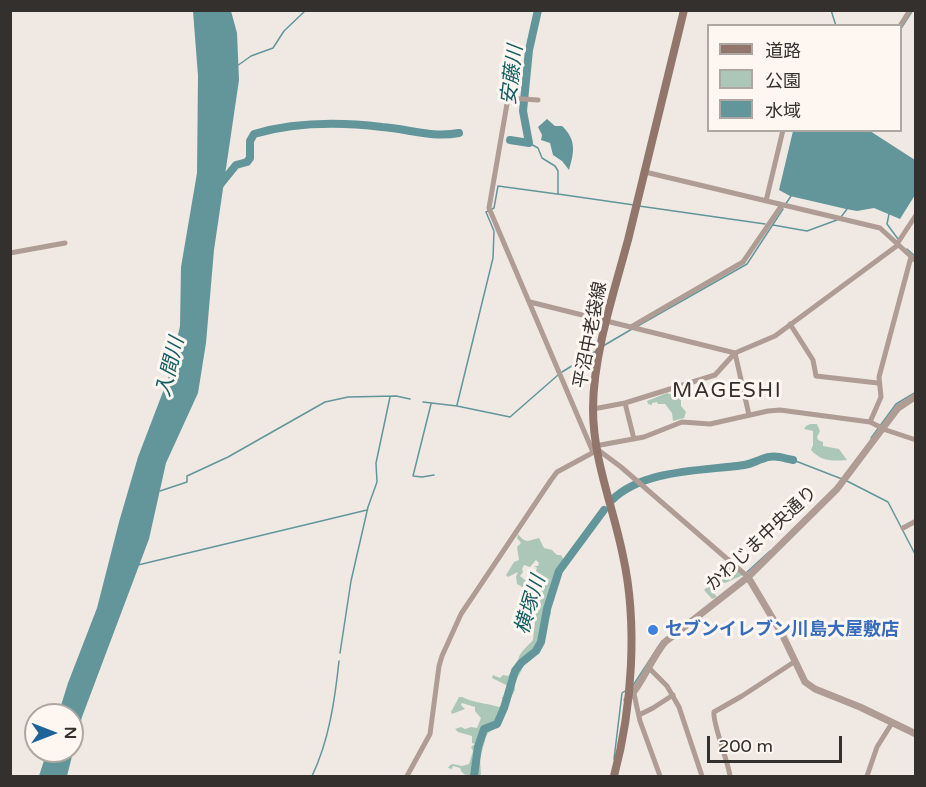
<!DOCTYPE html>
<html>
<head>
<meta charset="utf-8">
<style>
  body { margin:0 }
  #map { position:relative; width:926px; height:787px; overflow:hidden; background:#f0e9e3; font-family:"Varela Round","Noto Sans JP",sans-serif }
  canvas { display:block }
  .frame { position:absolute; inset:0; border:12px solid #33302e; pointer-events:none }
  .legend { position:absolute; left:707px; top:24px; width:195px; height:108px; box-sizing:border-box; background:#fdf6f1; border:2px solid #aca7a3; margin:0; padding:8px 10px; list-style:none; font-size:18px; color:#33302e }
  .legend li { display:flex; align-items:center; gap:12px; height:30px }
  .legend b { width:30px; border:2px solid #aca7a3 }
  .north { position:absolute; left:24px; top:703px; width:60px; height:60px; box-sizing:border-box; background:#fdf6f1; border:2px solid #aca7a3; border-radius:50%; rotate:90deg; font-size:16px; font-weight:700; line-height:24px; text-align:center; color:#33302e }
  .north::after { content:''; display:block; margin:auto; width:21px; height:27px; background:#1e6498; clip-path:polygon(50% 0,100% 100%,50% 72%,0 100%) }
  .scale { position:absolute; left:707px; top:736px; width:135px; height:27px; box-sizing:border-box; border:3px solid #33302e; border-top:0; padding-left:8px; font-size:18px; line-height:21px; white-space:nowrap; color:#33302e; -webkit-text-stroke:4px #fdf6f1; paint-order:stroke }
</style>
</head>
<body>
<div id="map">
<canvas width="926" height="787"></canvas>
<div class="frame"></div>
<ul class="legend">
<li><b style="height:8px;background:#92766c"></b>道路</li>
<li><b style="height:16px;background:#acc7b7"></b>公園</li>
<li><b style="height:16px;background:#62969b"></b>水域</li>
</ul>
<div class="north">N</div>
<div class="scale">200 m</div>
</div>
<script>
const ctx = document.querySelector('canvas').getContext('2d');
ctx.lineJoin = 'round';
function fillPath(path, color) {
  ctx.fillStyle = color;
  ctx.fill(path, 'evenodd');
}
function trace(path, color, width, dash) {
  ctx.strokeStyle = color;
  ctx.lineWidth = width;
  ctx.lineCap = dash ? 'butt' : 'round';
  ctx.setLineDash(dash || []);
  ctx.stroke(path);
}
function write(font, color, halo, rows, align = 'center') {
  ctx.font = font + ' "Varela Round","Noto Sans JP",sans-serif';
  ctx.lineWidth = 6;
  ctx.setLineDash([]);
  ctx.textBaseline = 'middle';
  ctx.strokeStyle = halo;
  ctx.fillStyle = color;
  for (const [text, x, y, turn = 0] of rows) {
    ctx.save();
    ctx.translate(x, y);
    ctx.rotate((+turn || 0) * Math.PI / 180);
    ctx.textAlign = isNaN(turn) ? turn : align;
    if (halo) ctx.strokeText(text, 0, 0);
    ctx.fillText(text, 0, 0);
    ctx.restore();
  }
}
const green = new Path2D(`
  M 667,393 L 681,398 L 681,406 L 686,412 L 684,418 L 673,421 L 672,413 L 665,404 L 658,404 L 657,402 L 652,403 L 652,405 L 648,404 L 647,401 Z
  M 810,424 L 817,424 L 820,431 L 817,437 L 818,440 L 823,442 L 823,446 L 839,449 L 847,460 C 832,461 822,462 811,450 L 813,445 L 813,431 L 804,429 L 806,426 Z
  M 518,534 C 526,545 529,540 539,538 L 544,548 L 552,550 L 557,555 L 561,555 L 565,562 L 562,565 L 563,568 C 559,578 549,606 551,614 L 547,620 L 547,629 L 542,634 L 546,636 C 540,652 531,653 524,664 C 521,671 519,677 514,681 L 515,690 L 507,705 L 508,709 L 494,729 L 488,733 L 486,737 L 480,758 L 481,776 C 472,776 463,778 460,768 L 453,766 L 452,769 L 448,768 L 450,765 L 453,764 L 462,766 L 469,764 L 473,751 L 471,747 L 475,744 L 472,743 L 472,736 L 458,732 L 455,729 L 461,727 L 465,729 L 471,727 L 477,728 L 481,718 L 475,711 L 475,707 L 462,703 L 461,705 L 465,709 L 452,714 L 451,712 L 459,697 L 462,697 C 474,703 486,703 499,707 L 503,703 L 502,697 L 505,697 L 507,691 L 506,685 L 492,678 L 493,675 L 500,678 L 503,675 L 508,676 L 518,663 C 517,654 527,647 533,640 L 536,613 L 530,607 L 537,576 L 535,573 L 537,568 L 534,566 L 538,566 L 539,563 L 536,560 L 530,567 L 524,565 L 522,569 L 523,572 L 520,576 L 525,580 L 529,580 L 530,588 L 528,590 L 517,584 L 516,577 L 518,572 L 508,577 L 506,575 L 514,562 L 519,560 L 517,547 L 521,543 L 517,538 Z
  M 732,567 L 736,568 L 743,575 L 725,583 L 720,581 L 719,586 L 712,591 L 717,597 L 712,599 L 704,590 L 711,584 L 712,573 Z`);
const water = new Path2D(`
  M 193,11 L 231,11 L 237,33 L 239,80 L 214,250 L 206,343 L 198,393 L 166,463 L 149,539 L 82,717 L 67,776 L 39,776 L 47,751 L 72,751 L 72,715 L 58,715 L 68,683 L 97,608 L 119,522 L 138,457 L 169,376 L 180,326 L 181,267 L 197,173 L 198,76 Z
  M 547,119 L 555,126 L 562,126 C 577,140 574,153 569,170 L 562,161 L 553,155 L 550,143 L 541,140 L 542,135 L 538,127 Z
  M 793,131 L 870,131 L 915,160 L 915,195 L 900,219 L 874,208 L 857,211 L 846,209 L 790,196 L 779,190 Z`);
const stream = new Path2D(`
  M 831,10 L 836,26
  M 900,30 L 913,10
  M 237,66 L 251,56 L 273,48 L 284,31 L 306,10
  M 529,143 L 538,148 L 542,158 L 555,166 L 558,171 L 558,194 L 634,205
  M 785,205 L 791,196
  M 639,206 L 765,224
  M 889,214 L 887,224 L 898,239
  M 841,217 L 847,209
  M 773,225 L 807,231 L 837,220
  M 907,249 L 916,257
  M 636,327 L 747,264 L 783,209
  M 603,346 L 632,329
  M 562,372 L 596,351
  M 423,402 L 457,406 L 510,417 L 558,375
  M 431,404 L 413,476 L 422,477 L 434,475
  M 457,405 L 493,258 L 494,231 L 486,212 L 494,208 L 498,186 L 557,194
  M 871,438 L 896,404 L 916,392
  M 793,460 L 842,479
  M 847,481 L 888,502 L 916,556
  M 160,491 L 187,482 L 187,476 L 228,457 L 325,402 L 348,397 L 396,396 L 410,399
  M 138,565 L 367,510
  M 747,572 L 770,551
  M 340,653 L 351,581 L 368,507 L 377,482 L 376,463 L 390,397
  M 632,687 L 662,641
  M 614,759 L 622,693 L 625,691
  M 312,776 C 329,741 335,699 339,661`);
const river = new Path2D(`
  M 510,140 L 529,143 L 523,111 L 529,50 L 538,10
  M 219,186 L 236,165 L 247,162 L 250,158 L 250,141 L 254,134 C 295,122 340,122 382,127 C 409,129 432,138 459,133
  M 612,500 C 644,469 702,471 744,465 C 751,464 756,461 762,459 C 773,454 782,458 793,460
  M 474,776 L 478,747 L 484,729 L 497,724 L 504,708 L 515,671 L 521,663 L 536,651 L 541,642 L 547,609 L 559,571 L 604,510`);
const minor = new Path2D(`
  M 900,26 L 910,10
  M 538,100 L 508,98 L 489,208 L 593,452
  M 645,172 L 880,228 L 916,261
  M 766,201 L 783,130
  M 897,244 L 916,215
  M 10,253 L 65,243
  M 530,302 L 735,353 L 749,415
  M 790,324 L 813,360 L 816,376 L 878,383
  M 631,327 L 743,262 L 782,205
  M 625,403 L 634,439
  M 593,409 L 625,403 L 715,375 L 735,353 L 775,336 L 898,245
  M 870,422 L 881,397 L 879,377 L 911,257
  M 595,446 L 644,437 L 682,422 L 710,424 L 768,411 L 780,410 L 870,422 L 886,430 L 916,440
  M 597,449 L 621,467 L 748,577
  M 903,528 L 916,521
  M 648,667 L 667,686 L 679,707 L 702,776
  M 634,694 L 640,721 L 660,776
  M 639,715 L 653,708 L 673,695
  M 407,776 L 430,734 L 439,666 L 442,656 L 461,614 L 551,480 L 557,472 L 594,452
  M 730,776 C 728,761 712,722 714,712 L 742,696 L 794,662
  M 867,776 L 877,747 L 892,723`);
const tertiary = new Path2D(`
  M 748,577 L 782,634 L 805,682 L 815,689 L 860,707 L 916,734
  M 627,700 C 643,684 650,660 665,642 L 748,577 L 837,489 L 898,408 L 916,396`);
const secondary = new Path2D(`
  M 614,776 C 632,709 638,624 623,556 C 613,506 593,460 593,409 C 593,355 614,292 628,240 C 647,164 665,87 684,10`);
const markers = [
  [653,630,6,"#3f7fe0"]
];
const streetNames = [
  ["平沼中老袋線",591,335,-79],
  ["かわじま中央通り",762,539,-43]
];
const shopNames = [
  ["セブンイレブン川島大屋敷店",665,630]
];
const waterNames = [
  ["安藤川",513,75,-83],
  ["入間川",171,367,-76],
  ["横塚川",531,605,-73]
];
const quarterNames = [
  ["MAGESHI",727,391]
];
fillPath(green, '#acc7b7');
fillPath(water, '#62969b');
trace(stream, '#62969b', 1.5);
trace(river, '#62969b', 8);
trace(minor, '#af9c95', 5);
trace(tertiary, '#af9c95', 7);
trace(secondary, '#92766c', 8);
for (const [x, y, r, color] of markers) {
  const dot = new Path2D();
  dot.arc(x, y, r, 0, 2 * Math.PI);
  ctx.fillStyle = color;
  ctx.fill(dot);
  trace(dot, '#fdf6f1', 2);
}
write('18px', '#33302e', '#fdf6f1', streetNames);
write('bold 18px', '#366cbe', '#fdf6f1', shopNames, 'left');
write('italic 20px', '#125d63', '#fdf6f1', waterNames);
ctx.letterSpacing = '1.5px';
write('21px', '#33302e', '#fdf6f1', quarterNames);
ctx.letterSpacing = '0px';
</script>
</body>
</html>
